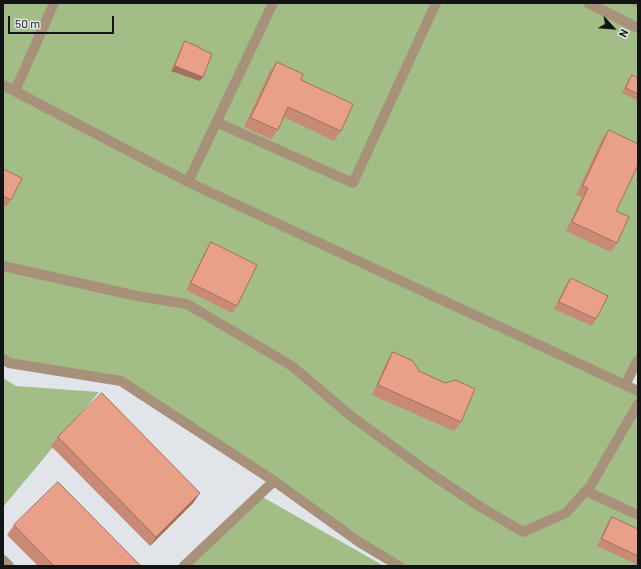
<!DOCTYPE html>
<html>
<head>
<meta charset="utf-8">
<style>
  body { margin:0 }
  #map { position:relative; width:641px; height:569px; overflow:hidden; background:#e1e4e8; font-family:Barlow,sans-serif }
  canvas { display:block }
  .frame { position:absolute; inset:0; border:4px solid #131415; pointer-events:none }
  .north { position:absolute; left:593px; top:8px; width:40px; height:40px; -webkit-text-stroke:3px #e1e4e8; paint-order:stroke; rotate:116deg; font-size:11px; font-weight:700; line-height:16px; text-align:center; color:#131415 }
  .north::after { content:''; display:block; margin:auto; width:14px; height:18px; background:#131415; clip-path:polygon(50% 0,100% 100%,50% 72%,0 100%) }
  .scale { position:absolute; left:8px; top:16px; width:106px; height:18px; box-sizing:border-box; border:2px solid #131415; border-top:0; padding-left:5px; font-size:12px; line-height:14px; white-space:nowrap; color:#131415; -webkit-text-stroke:3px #e1e4e8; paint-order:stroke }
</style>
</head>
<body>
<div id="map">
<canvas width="641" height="569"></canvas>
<div class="frame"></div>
<div class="north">N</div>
<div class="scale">50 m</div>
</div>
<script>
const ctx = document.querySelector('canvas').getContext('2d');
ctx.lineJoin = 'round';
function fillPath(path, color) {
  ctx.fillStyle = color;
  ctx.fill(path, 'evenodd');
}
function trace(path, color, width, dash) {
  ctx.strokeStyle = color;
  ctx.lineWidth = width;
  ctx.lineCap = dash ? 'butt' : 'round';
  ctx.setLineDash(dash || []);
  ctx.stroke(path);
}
const green = new Path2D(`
  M 3,3 L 638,3 L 638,360 L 625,384 L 638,391 L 638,566 L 399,566 L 121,381 L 3,359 Z
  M 3,378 L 16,386 L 99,392 L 3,507 Z
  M 259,495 L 384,566 L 184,566 Z`);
const minor = new Path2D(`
  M 588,3 L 638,28
  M 3,85 L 188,182 L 638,391
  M 15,91 L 54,3
  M 216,122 L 353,183 L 436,3
  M 188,182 L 273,3
  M 3,266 L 137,296 L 187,304 L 292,366 L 351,416 L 428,472 L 479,506 L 523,532 L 566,513 L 591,485 L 638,404
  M 3,359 L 9,363 L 121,381 L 274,481 L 359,542 L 399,566
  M 625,385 L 638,360
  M 586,491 L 638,515
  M 3,560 L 9,566
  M 184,566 L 274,481`);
const wall = new Path2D(`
  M 629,3 L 638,3 L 638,8 Z
  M 185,41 L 199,48 L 200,81 L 171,71 L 182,46 Z
  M 277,62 L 301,80 L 341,131 L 334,141 L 284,117 L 278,130 L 271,139 L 244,127 L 270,71 Z
  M 632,75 L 638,78 L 638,101 L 622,93 L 628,80 Z
  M 609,130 L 616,211 L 617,243 L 611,252 L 566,231 L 582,197 L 576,195 L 602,139 Z
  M 3,169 L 11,200 L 6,207 L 3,206 Z
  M 211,242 L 237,306 L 232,313 L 186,290 L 206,250 Z
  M 571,278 L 596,319 L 592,326 L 554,309 L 566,285 Z
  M 393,352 L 419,371 L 461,422 L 454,431 L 372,395 L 387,361 Z
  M 58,437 L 194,502 L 150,546 L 51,446 Z
  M 612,517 L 638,529 L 638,565 L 597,546 L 607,524 Z
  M 14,525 L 141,566 L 38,566 L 7,535 Z`);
const shadedWall = new Path2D(`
  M 175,66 L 203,77 L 200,81 L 171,71 Z
  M 200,493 L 194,502 L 150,546 L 156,537 Z`);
const building = new Path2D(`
  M 185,41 L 199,47 L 199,48 L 212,54 L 203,77 L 175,66 Z
  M 277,62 L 303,74 L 301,80 L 353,104 L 341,131 L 288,107 L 278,130 L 251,118 Z
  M 632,75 L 638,78 L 638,94 L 626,88 Z
  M 609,130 L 638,144 L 638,165 L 616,211 L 629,217 L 617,243 L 572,222 L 588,188 L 583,186 Z
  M 3,169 L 22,178 L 11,200 L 3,196 Z
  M 211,242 L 257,265 L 237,306 L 191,283 Z
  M 571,278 L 608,296 L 596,319 L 559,302 Z
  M 393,352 L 413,361 L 419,371 L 445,383 L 456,380 L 475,389 L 461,422 L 378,385 Z
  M 102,393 L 200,493 L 156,537 L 58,437 Z
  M 58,482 L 141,566 L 54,566 L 14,525 Z
  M 612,517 L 638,529 L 638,556 L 602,539 Z`);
fillPath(green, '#a2bd86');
trace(minor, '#a7917a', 10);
fillPath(wall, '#c88a75');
fillPath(shadedWall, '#a2705f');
fillPath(building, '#e8a088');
trace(building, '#a2705f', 1);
</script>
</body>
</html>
